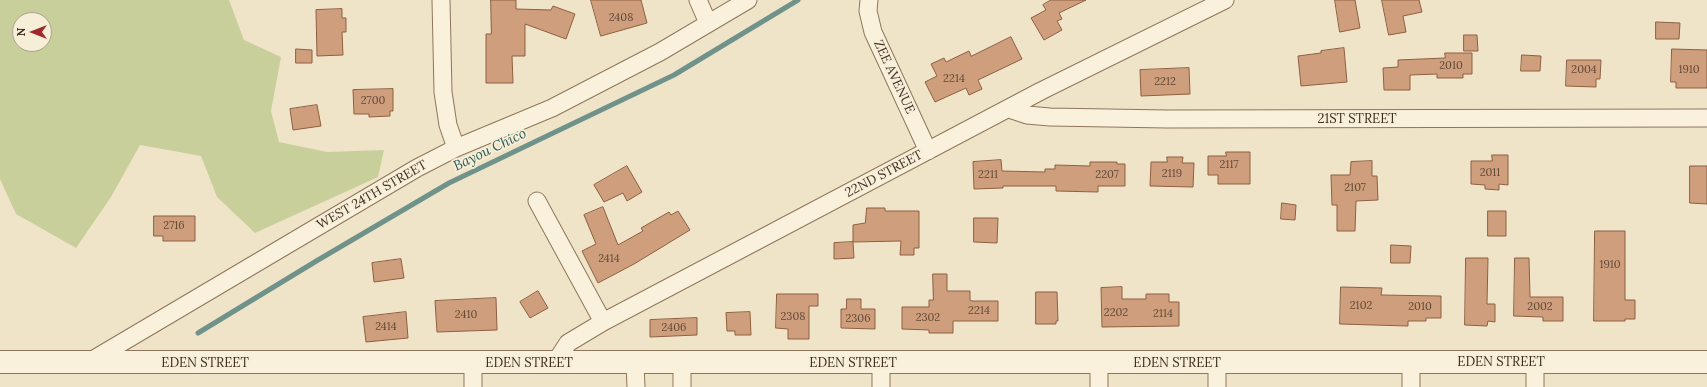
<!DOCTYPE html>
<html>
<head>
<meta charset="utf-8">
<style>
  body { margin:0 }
  #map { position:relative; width:1707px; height:387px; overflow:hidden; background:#f0e4c8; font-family:Lora,serif }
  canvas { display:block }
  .north { position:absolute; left:12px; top:12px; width:40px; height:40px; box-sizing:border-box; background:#f7eed8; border:1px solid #ada18e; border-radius:50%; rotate:270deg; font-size:11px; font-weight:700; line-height:16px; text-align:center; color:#3d2e20 }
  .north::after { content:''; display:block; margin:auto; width:14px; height:18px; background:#9e2a2b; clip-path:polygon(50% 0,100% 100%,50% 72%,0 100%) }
</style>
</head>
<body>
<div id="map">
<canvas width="1707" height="387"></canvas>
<div class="north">N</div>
</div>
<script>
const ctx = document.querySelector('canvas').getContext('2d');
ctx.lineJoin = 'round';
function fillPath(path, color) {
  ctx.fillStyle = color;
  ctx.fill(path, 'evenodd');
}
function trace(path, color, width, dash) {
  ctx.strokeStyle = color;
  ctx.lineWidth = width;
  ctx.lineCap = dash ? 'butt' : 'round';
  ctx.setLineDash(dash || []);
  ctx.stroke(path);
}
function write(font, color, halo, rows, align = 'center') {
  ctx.font = font + ' Lora,serif';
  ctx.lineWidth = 4;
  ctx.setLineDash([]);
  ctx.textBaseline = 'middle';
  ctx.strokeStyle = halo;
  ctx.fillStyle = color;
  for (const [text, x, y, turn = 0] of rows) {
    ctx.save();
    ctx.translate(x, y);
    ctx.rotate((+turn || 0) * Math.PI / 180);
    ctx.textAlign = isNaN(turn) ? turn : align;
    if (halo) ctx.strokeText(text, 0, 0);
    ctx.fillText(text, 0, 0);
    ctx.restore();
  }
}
const green = new Path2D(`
  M 0,0 L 229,0 L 244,40 L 281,57 L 271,111 L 279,142 L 327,152 L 384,150 L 378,177 L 255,233 L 217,197 L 201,156 L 140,145 L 111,197 L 76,248 L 16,214 L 0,179 ZM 20,20 L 44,20 L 44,44 L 20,44 Z`);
const stream = new Path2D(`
  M 198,333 L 318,260 L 449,183 L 674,75 L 798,0`);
const building = new Path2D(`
  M 491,0 L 516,0 L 516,9 L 551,10 L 553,6 L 575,14 L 566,39 L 525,24 L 525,56 L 512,56 L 513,83 L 486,83 L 486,34 L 491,34 Z
  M 591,0 L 641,0 L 647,23 L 601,36 Z
  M 1051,0 L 1086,0 L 1059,13 L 1062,19 L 1057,21 L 1062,30 L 1044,40 L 1031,18 L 1046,10 L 1043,5 Z
  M 1335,0 L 1355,0 L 1360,28 L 1340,32 Z
  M 1382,0 L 1419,0 L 1422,12 L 1403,16 L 1406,32 L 1389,35 Z
  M 342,9 L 342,18 L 346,18 L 346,32 L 342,32 L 343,55 L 317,56 L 316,10 Z
  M 1656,22 L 1680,23 L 1679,39 L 1656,39 Z
  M 1464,35 L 1477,35 L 1478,51 L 1464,51 Z
  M 1011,37 L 1022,59 L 978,80 L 982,89 L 969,95 L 966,88 L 935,102 L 925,82 L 937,76 L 931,64 L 944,58 L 946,62 L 969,51 L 971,56 Z
  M 1344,48 L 1347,82 L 1301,86 L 1298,56 L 1321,53 L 1321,51 Z
  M 296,49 L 312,50 L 312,63 L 296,63 Z
  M 1672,49 L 1707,50 L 1707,88 L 1676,88 L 1676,82 L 1671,82 Z
  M 1445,53 L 1472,53 L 1472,74 L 1463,74 L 1463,78 L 1437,78 L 1437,74 L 1410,75 L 1410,90 L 1384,90 L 1383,68 L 1398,67 L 1398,60 L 1445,58 Z
  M 1522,55 L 1541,56 L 1540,71 L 1521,71 Z
  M 1567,60 L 1601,60 L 1600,79 L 1596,79 L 1596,87 L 1566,86 Z
  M 1189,68 L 1190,94 L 1141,96 L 1140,70 Z
  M 393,89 L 393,111 L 390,111 L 390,116 L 369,117 L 369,114 L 354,114 L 353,90 Z
  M 317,105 L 321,126 L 293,130 L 290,109 Z
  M 1226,152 L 1250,152 L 1250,184 L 1218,184 L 1218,175 L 1208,175 L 1208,156 L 1226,156 Z
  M 1492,155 L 1508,155 L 1508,185 L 1499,184 L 1499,190 L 1485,189 L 1485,185 L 1471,184 L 1471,161 L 1492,161 Z
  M 1167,157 L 1183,157 L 1182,163 L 1194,163 L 1193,187 L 1150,186 L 1151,162 L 1167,162 Z
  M 1001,160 L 1002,171 L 1045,172 L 1045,169 L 1055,169 L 1055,165 L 1090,166 L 1090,162 L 1117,162 L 1117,164 L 1125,164 L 1125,186 L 1098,186 L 1098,192 L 1056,191 L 1056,186 L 1003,186 L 1003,188 L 974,189 L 973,162 Z
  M 1372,161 L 1372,176 L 1377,176 L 1378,200 L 1356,201 L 1355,231 L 1337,231 L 1337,205 L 1332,205 L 1331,175 L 1350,175 L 1351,162 Z
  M 627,166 L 642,192 L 627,201 L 623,193 L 604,202 L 594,185 Z
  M 1690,166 L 1707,166 L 1707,204 L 1690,203 Z
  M 1282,203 L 1296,205 L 1295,220 L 1281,219 Z
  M 603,207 L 618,245 L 643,231 L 641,228 L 669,212 L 671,215 L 678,211 L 690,230 L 634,264 L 598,283 L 582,251 L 596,244 L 584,215 Z
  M 867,208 L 885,208 L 885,211 L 919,211 L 919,248 L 914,248 L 914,255 L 900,255 L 901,241 L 853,242 L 853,225 L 865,223 Z
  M 1488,211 L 1506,211 L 1506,236 L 1488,236 Z
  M 154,216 L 195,216 L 195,241 L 163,241 L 163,236 L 154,236 Z
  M 974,218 L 998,218 L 997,243 L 974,242 Z
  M 1595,231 L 1625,231 L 1625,300 L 1635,300 L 1635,319 L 1625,319 L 1625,321 L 1594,321 Z
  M 853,242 L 854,258 L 834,259 L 834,243 Z
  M 1391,245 L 1411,246 L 1410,263 L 1391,263 Z
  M 1466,258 L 1488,258 L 1487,304 L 1495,304 L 1495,322 L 1488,321 L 1487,326 L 1465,325 Z
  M 1515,258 L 1529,258 L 1530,297 L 1563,297 L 1563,321 L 1543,321 L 1543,317 L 1514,316 Z
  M 401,259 L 404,278 L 374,282 L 372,263 Z
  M 933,274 L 947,274 L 947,291 L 970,291 L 970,300 L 972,301 L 998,301 L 998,321 L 953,321 L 953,333 L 929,333 L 929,330 L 902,329 L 902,307 L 929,307 L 929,300 L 933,300 Z
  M 1122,287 L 1122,299 L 1146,299 L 1146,294 L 1169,294 L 1169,302 L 1179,302 L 1179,326 L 1102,327 L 1101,288 Z
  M 1341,287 L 1382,288 L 1381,295 L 1441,296 L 1441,318 L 1426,318 L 1426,321 L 1408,321 L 1408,326 L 1340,324 Z
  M 538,291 L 548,308 L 530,318 L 520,302 Z
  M 1036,292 L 1057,292 L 1058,321 L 1056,321 L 1056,324 L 1036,324 Z
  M 777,294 L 818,294 L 818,306 L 809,306 L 809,339 L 788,339 L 788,329 L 776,328 Z
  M 496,298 L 497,330 L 437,332 L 435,301 Z
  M 847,299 L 861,299 L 861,309 L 875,309 L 875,329 L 841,328 L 841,309 L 846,309 Z
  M 406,312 L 408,338 L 366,342 L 363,317 Z
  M 750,312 L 751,335 L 735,335 L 735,331 L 727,331 L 726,313 Z
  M 697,318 L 697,335 L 650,337 L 650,320 Z`);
const minor = new Path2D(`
  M 441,0 L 443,92 L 448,125 L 456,148
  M 698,0 L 708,23
  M 869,0 L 868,11 L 873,32 L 928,151
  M 1009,109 L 1027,115 L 1050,117 L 1167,119 L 1707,118
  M 537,201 L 603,322
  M 89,362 L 417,168 L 456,148 L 552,108 L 660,52 L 748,0
  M 1411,362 L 1411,387
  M 1535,362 L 1535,387
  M 473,363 L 473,387
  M 555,363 L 568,343 L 603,322 L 1041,91 L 1225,0
  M 635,363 L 636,387
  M 682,363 L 682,387
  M 1099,363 L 1099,387
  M 1217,363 L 1217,387
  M 881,387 L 881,363`);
const tertiary = new Path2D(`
  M 0,362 L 1707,362`);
const numberNames = [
  ["2408",621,18],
  ["2010",1451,66],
  ["2004",1584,70],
  ["1910",1689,70],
  ["2214",954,79],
  ["2212",1165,82],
  ["2700",373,101],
  ["2117",1229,165],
  ["2011",1490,173],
  ["2119",1172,174],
  ["2211",988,175],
  ["2207",1107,175],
  ["2107",1355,188],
  ["2716",174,226],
  ["2414",609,259],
  ["1910",1610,265],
  ["2102",1361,306],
  ["2010",1420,307],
  ["2002",1540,307],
  ["2214",979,311],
  ["2202",1116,313],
  ["2114",1163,314],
  ["2410",466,315],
  ["2308",793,317],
  ["2302",928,318],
  ["2306",858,319],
  ["2414",386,327],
  ["2406",674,328]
];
const streetNames = [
  ["ZEE AVENUE",894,77,65],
  ["21ST STREET",1357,119],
  ["22ND STREET",884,174,-28],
  ["WEST 24TH STREET",372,195,-30],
  ["EDEN STREET",1501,362],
  ["EDEN STREET",205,363],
  ["EDEN STREET",529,363],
  ["EDEN STREET",853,363],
  ["EDEN STREET",1177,363]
];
const waterNames = [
  ["Bayou Chico",490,150,-26]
];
fillPath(green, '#c9cf9b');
trace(stream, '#6f938a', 5);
fillPath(building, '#cf9f7d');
trace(building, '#8d5f41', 1);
trace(minor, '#8d765c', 19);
trace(tertiary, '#8d765c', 24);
trace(minor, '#faf1dc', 17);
trace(tertiary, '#faf1dc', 22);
write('11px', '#624a37', null, numberNames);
write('13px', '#3d2e20', '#f7eed8', streetNames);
write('italic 14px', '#2f5d5a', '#f7eed8', waterNames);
</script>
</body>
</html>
